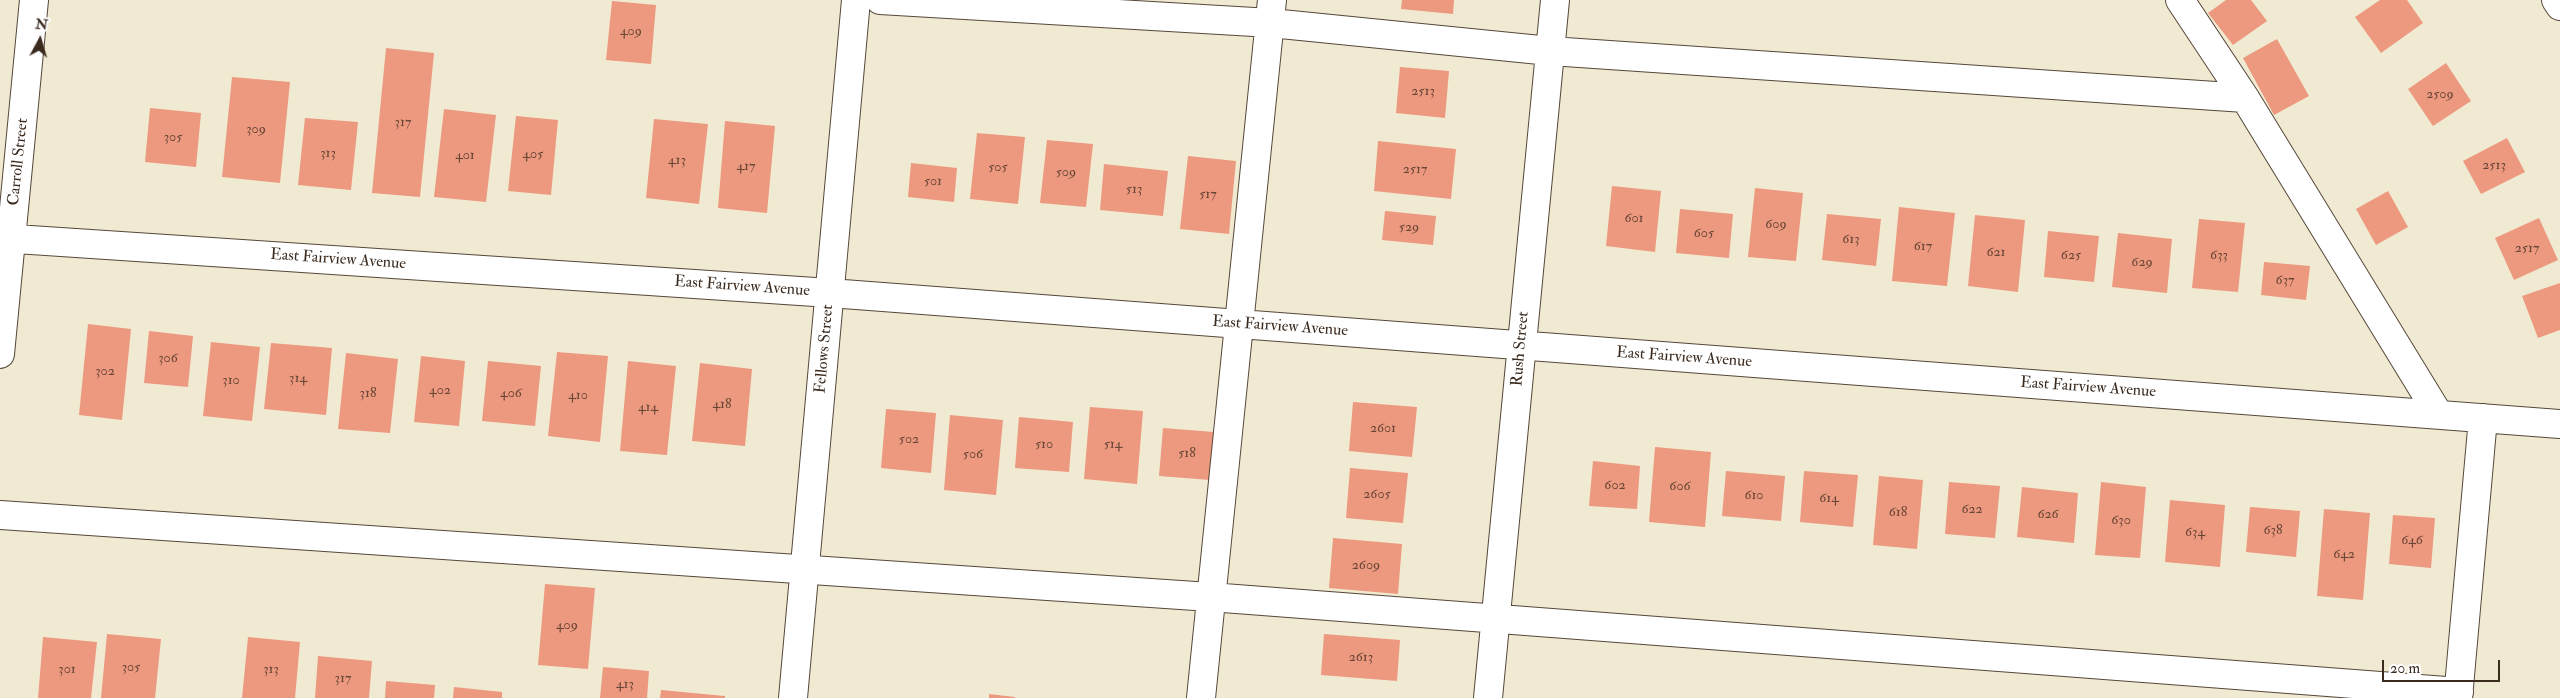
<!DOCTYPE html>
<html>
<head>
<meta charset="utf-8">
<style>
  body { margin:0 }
  #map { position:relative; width:2560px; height:698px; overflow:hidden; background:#f0ead2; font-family:"IM FELL Double Pica",serif }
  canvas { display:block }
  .north { position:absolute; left:15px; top:15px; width:50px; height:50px; -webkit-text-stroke:4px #fff; paint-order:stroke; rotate:6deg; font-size:14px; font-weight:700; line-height:20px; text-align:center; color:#3b2a1e }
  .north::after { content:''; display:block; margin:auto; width:18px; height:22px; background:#3b2a1e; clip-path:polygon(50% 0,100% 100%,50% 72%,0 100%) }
  .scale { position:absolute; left:2382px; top:660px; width:118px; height:22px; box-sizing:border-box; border:2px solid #3b2a1e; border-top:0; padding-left:6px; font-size:15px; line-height:18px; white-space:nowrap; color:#3b2a1e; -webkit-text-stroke:4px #fff; paint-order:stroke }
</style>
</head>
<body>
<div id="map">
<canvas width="2560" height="698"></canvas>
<div class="north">N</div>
<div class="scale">20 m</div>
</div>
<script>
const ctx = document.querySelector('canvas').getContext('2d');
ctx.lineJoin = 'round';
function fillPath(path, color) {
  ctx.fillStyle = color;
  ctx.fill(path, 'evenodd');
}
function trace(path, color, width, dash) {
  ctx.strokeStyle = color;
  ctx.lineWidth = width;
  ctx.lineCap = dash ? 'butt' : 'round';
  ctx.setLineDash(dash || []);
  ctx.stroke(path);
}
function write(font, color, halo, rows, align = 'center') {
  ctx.font = font + ' "IM FELL Double Pica",serif';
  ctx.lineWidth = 4;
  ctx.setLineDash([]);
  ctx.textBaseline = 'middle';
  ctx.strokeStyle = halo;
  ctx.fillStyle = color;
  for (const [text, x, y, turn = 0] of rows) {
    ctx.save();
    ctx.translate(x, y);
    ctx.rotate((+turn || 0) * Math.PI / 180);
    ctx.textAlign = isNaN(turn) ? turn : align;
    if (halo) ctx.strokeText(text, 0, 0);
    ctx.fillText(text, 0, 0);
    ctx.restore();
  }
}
const building = new Path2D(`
  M 1402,0 L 1454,0 L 1453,14 L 1401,9 Z
  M 2226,0 L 2251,0 L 2267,21 L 2233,45 L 2208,13 Z
  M 2380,0 L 2407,0 L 2423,23 L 2381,53 L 2355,17 Z
  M 612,1 L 656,5 L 651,64 L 606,60 Z
  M 2277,39 L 2309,96 L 2274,115 L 2243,58 Z
  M 386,48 L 434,53 L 420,197 L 372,193 Z
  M 2446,63 L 2471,101 L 2433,126 L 2408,89 Z
  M 1400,67 L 1449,71 L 1445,118 L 1396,113 Z
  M 232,77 L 290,82 L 280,183 L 222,177 Z
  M 150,108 L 201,113 L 196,167 L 145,162 Z
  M 444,109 L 496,115 L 486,202 L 434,197 Z
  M 516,116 L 558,120 L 551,195 L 508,191 Z
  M 305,118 L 358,122 L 351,190 L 298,185 Z
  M 654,119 L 708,124 L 699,204 L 646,198 Z
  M 725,121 L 775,126 L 767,213 L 718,208 Z
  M 977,133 L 1025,137 L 1018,204 L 970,199 Z
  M 2507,138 L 2525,172 L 2481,194 L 2463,161 Z
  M 1047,140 L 1093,144 L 1086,207 L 1040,203 Z
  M 1378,141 L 1456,149 L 1451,199 L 1374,191 Z
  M 1188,156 L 1236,161 L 1229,234 L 1180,229 Z
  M 911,163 L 957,168 L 954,202 L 908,197 Z
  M 1104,164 L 1168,171 L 1163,216 L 1100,210 Z
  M 1612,186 L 1661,191 L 1655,252 L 1606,246 Z
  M 1755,188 L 1803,193 L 1796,261 L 1748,257 Z
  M 2388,191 L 2408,227 L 2376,245 L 2356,209 Z
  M 1899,207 L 1955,213 L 1947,286 L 1892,281 Z
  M 1680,209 L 1733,214 L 1729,258 L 1676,253 Z
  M 1385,211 L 1436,216 L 1433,245 L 1382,240 Z
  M 1827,214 L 1881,219 L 1876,266 L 1822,260 Z
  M 1975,215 L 2025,220 L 2018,292 L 1968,286 Z
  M 2539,218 L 2558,260 L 2514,280 L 2495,238 Z
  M 2199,219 L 2245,223 L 2238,292 L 2192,288 Z
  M 2048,231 L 2099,236 L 2094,282 L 2044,277 Z
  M 2118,233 L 2172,239 L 2167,293 L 2112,287 Z
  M 2264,262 L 2310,266 L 2306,300 L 2261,295 Z
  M 2560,283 L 2560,330 L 2538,338 L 2522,296 Z
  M 88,324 L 131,329 L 122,420 L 79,415 Z
  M 149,331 L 193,336 L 188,387 L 144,383 Z
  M 211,342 L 260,347 L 252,421 L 203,416 Z
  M 271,343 L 332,348 L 326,415 L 264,409 Z
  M 557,352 L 608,356 L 600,442 L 548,436 Z
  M 346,353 L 398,359 L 390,433 L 338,429 Z
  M 421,356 L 465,361 L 459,426 L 414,422 Z
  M 488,361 L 541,366 L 535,426 L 482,421 Z
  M 628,361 L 676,366 L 667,455 L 620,451 Z
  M 700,363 L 752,369 L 745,446 L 692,441 Z
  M 1353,402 L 1417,407 L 1412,457 L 1349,451 Z
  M 1090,407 L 1143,411 L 1137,484 L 1084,479 Z
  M 886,409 L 936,413 L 931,473 L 881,468 Z
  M 950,415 L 1003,420 L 996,495 L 944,490 Z
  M 1019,417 L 1073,422 L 1069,472 L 1015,468 Z
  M 1163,428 L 1214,432 L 1210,480 L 1159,476 Z
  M 1655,447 L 1711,452 L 1705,527 L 1649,522 Z
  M 1593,461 L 1640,466 L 1637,509 L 1589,506 Z
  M 1350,468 L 1408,473 L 1403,523 L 1346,518 Z
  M 1726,471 L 1785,476 L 1781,521 L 1722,516 Z
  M 1804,471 L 1858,475 L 1853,527 L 1800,522 Z
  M 1879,476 L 1923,480 L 1917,549 L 1873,545 Z
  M 1949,482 L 2000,486 L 1995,538 L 1945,534 Z
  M 2101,482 L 2146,487 L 2140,558 L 2095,555 Z
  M 2022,487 L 2078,493 L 2074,543 L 2017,537 Z
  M 2170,500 L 2225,505 L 2220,567 L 2165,562 Z
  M 2250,507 L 2300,511 L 2296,557 L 2246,552 Z
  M 2324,509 L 2370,513 L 2363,600 L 2317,596 Z
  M 2393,515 L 2435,518 L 2431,568 L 2389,564 Z
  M 1333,538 L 1402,544 L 1398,594 L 1329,588 Z
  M 545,584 L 595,588 L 588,669 L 538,665 Z
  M 107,634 L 161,639 L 155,698 L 101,698 Z
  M 1324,634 L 1400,640 L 1397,681 L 1321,675 Z
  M 43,637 L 97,642 L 91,698 L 38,698 Z
  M 248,637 L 300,642 L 295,698 L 242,698 Z
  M 318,656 L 372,661 L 369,698 L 315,698 Z
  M 603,667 L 649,671 L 647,698 L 600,698 Z
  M 386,681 L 435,685 L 434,698 L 385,698 Z
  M 454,687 L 502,692 L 502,698 L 453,698 Z
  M 661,690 L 725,696 L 725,698 L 660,698 Z
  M 989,694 L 1015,697 L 1015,698 L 989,698 Z`);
const minor = new Path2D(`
  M 880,0 L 1271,23 L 1550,51 L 2245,98
  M 2180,0 L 2245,98 L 2439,415
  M 2556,0 L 2560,6
  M 0,238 L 830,293 L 2560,424
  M 0,354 L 34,0
  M 0,515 L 1210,597 L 2459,692
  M 793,698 L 856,0
  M 1201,698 L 1272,0
  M 1488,698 L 1555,0
  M 2458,698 L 2483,418`);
const numberNames = [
  ["409",631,32],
  ["2513",1423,92],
  ["2509",2440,95],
  ["317",403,123],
  ["309",256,130],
  ["305",173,138],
  ["313",328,154],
  ["405",533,155],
  ["401",465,156],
  ["413",677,161],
  ["2513",2494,166],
  ["417",746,167],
  ["505",998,168],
  ["2517",1415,170],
  ["509",1066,173],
  ["501",933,182],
  ["513",1134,190],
  ["517",1208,195],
  ["601",1634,219],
  ["609",1776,225],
  ["529",1409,228],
  ["605",1704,234],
  ["613",1851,240],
  ["617",1923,247],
  ["2517",2527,249],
  ["621",1996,253],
  ["625",2071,256],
  ["633",2219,256],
  ["629",2142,263],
  ["637",2285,281],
  ["306",168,359],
  ["302",105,372],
  ["314",298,379],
  ["310",231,381],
  ["402",440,391],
  ["318",368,394],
  ["406",511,394],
  ["410",578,396],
  ["418",722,405],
  ["414",648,408],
  ["2601",1383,429],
  ["502",909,440],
  ["510",1044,445],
  ["514",1113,445],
  ["518",1187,454],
  ["506",973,455],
  ["602",1615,486],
  ["606",1680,487],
  ["2605",1377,495],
  ["610",1754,496],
  ["614",1829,499],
  ["622",1972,510],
  ["618",1898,513],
  ["626",2048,515],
  ["630",2121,521],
  ["638",2273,531],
  ["634",2195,533],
  ["646",2412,541],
  ["642",2344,555],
  ["2609",1366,566],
  ["409",567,626],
  ["2613",1361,658],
  ["305",131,668],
  ["301",67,670],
  ["313",271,670],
  ["317",343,679],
  ["413",625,685]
];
const streetNames = [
  ["Carroll Street",19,162,-84],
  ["East Fairview Avenue",338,260,4],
  ["East Fairview Avenue",742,287,4],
  ["East Fairview Avenue",1280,327,4],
  ["Fellows Street",825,349,-85],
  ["Rush Street",1521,349,-85],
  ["East Fairview Avenue",1684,358,4],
  ["East Fairview Avenue",2088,388,4]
];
fillPath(building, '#ed997f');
trace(minor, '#564739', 30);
trace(minor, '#fff', 28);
write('14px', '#684636', null, numberNames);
write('16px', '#3b2a1e', '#fff', streetNames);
</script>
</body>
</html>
